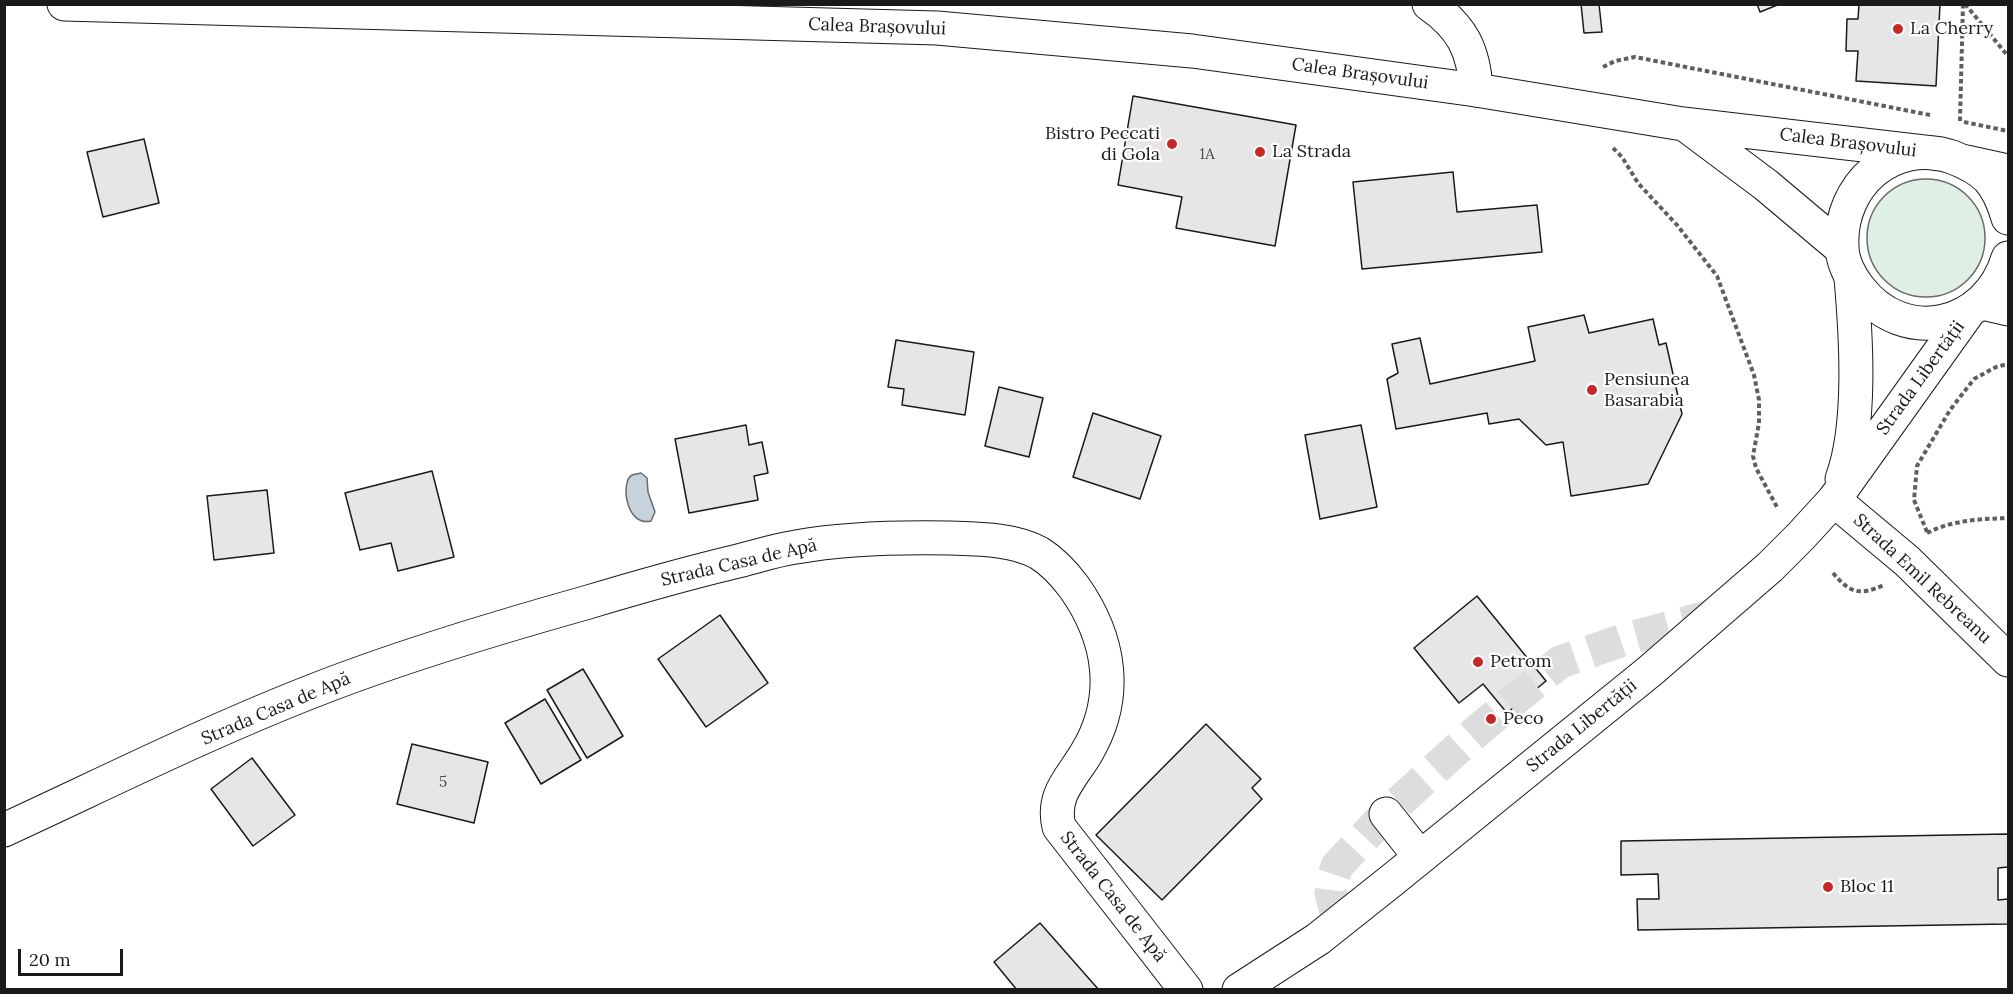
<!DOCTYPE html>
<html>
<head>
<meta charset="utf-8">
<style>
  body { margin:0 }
  #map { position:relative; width:2013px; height:994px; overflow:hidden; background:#fff; font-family:Lora,serif }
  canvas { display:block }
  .frame { position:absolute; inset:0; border:6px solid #1a1a1a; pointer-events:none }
  .scale { position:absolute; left:18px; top:949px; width:105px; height:27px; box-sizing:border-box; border:3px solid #1a1a1a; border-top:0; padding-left:8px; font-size:18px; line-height:21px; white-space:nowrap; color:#1a1a1a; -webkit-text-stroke:4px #fff; paint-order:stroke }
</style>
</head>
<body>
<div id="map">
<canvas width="2013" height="994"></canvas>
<div class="frame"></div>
<div class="scale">20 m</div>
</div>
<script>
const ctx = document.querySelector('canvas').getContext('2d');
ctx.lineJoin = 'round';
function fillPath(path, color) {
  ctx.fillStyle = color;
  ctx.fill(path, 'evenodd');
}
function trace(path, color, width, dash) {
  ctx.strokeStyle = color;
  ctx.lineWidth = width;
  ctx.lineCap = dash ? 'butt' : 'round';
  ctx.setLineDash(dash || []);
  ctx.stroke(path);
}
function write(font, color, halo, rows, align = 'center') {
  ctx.font = font + ' Lora,serif';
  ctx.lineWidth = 4.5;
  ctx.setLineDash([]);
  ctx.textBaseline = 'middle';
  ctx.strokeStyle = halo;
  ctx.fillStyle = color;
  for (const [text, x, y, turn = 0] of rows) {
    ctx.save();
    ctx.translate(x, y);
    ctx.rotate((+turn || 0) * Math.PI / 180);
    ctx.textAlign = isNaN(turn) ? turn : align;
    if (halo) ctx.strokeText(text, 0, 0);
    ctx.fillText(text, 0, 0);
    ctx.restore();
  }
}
const green = new Path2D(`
  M1867 238a59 59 0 1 1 118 0a59 59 0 1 1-118 0Z`);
const water = new Path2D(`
  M 641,473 L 647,478 L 648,492 L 655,512 L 651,521 C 626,527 620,482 632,475 C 635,474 638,474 641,473 Z`);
const building = new Path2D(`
  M 1581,4 L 1599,4 L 1602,32 L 1584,33 Z
  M 1757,4 L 1780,4 L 1760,12 Z
  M 1859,4 L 1940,4 L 1936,86 L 1856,81 L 1858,51 L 1846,51 L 1847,19 L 1858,19 Z
  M 1133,96 L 1296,125 L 1275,246 L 1176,228 L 1182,197 L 1118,185 Z
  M 144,139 L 159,203 L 103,217 L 87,152 Z
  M 1453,172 L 1457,212 L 1537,205 L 1542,252 L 1362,269 L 1353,182 Z
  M 1584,315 L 1589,333 L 1653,319 L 1659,345 L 1666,343 L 1682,414 L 1648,484 L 1571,496 L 1563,442 L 1546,445 L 1519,419 L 1489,424 L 1487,413 L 1396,429 L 1387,379 L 1398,373 L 1392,344 L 1420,338 L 1430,384 L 1535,361 L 1528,327 Z
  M 896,340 L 974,352 L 965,415 L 902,405 L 904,389 L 888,387 Z
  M 999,387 L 1043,398 L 1029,457 L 985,446 Z
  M 1093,413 L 1161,436 L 1140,499 L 1073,477 Z
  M 746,425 L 749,445 L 762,442 L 768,473 L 754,476 L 758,500 L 689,513 L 675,439 Z
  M 1361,425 L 1377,507 L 1320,519 L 1305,435 Z
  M 432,471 L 454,557 L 398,571 L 391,543 L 360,550 L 345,493 Z
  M 267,490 L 274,553 L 214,560 L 207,496 Z
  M 1477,596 L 1546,681 L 1507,713 L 1483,684 L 1459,703 L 1414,648 Z
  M 720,615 L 768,683 L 706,727 L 658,659 Z
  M 583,669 L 623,736 L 587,758 L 547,690 Z
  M 545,699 L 581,760 L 541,784 L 505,723 Z
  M 1206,724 L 1261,779 L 1252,788 L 1262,799 L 1162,900 L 1096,835 Z
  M 412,744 L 488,762 L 474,823 L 397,804 Z
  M 252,758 L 295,815 L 253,846 L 211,789 Z
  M 2008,834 L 2008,867 L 1998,868 L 1998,900 L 2008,899 L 2008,924 L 1638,930 L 1637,899 L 1659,899 L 1658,874 L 1621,875 L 1621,841 Z
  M 1040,923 L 1099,990 L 1017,990 L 994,962 Z`);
const minorTunnel = new Path2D(`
  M 1339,922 L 1331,894 L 1333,878 L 1337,866 L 1386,814 L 1478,730 L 1560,662 L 1623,640 L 1718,614`);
const path = new Path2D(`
  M 1965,4 L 2008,56
  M 1603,67 L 1615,61 L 1635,57 L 1930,115
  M 1960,121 L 1963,4
  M 1964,122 L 2008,131
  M 1613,148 L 1622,157 L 1638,183 L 1677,225 L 1717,276 L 1754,375 L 1759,400 L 1759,423 L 1753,456 L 1756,468 L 1778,509
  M 1927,532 L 1914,500 L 1917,466 L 1950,410 L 1974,379 L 1996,367 L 2008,364
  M 1927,533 C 1952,520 1981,519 2008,518
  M 1833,573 C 1850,593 1859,596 1884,585`);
const minor = new Path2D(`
  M 1429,4 C 1462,27 1474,50 1476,90
  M 1834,500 L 1907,561 L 2008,660
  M 1386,814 L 1420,857
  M 4,830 C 108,782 212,730 318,689 C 405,655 496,628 585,603 C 635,588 684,574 734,562 C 755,557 775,550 796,547 C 846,538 898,537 950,538 C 978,539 1014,539 1039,553 C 1052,561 1065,575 1074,587 C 1110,638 1120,696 1087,752 C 1072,778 1051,794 1059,827 L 1186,990`);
const major = new Path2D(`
  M 1967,162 L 2008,171
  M 1982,303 L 2008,309
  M 1842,479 C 1862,425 1856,335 1851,278
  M 1239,990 L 1318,939 L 1391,881 L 1650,671 L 1770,567 L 1801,536 L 1834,500 L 1967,314`);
const highway = new Path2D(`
  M 64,4 L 937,28 L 1192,51 L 1476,90 L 1683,124 L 1941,154
  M 1687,126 L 1766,185 L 1842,249
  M 2008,218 C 2004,204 1998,189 1988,178 C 1978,168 1965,162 1952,157 C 1892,137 1839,186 1842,246 C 1842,261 1850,277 1859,288 C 1904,347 1987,328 2008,258`);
const markers = [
  [1898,29,6,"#c62828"],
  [1172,144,6,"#c62828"],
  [1260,152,6,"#c62828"],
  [1592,390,6,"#c62828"],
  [1478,662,6,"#c62828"],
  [1491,719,6,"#c62828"],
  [1828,887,6,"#c62828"]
];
const numberNames = [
  ["1A",1207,155],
  ["5",443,783]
];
const streetNames = [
  ["Calea Brașovului",877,27,2],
  ["Calea Brașovului",1360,74,8],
  ["Calea Brașovului",1848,143,7],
  ["Strada Libertății",1921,378,-54],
  ["Strada Casa de Apă",739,563,-13],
  ["Strada Emil Rebreanu",1922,579,43],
  ["Strada Casa de Apă",276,709,-23],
  ["Strada Libertății",1582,726,-39],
  ["Strada Casa de Apă",1113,897,52]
];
const poiNames = [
  ["La Cherry",1910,29],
  ["Bistro Peccati",1160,134,"right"],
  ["di Gola",1160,155,"right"],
  ["La Strada",1272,152],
  ["Pensiunea",1604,380],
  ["Basarabia",1604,401],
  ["Petrom",1490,662],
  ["Peco",1503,719],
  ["Bloc 11",1840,887]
];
fillPath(green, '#e0efe3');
trace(green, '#6a6a6a', 1.5);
fillPath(water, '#c6d2dc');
trace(water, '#6a6a6a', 1.5);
fillPath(building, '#e6e6e6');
trace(building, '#1a1a1a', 1.5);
trace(minorTunnel, '#ddd', 33, [33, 16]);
trace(minor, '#1a1a1a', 35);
trace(major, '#1a1a1a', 35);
trace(highway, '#1a1a1a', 35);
trace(path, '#5f5f5f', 4, [4.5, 3]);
trace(minor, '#fff', 33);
trace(major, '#fff', 33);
trace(highway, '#fff', 33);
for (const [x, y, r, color] of markers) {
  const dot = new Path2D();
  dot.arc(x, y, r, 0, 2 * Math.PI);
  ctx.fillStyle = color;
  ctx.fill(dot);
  trace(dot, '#fff', 2);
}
write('15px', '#4d4d4d', null, numberNames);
write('18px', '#1a1a1a', '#fff', streetNames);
write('18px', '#1a1a1a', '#fff', poiNames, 'left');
</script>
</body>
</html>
